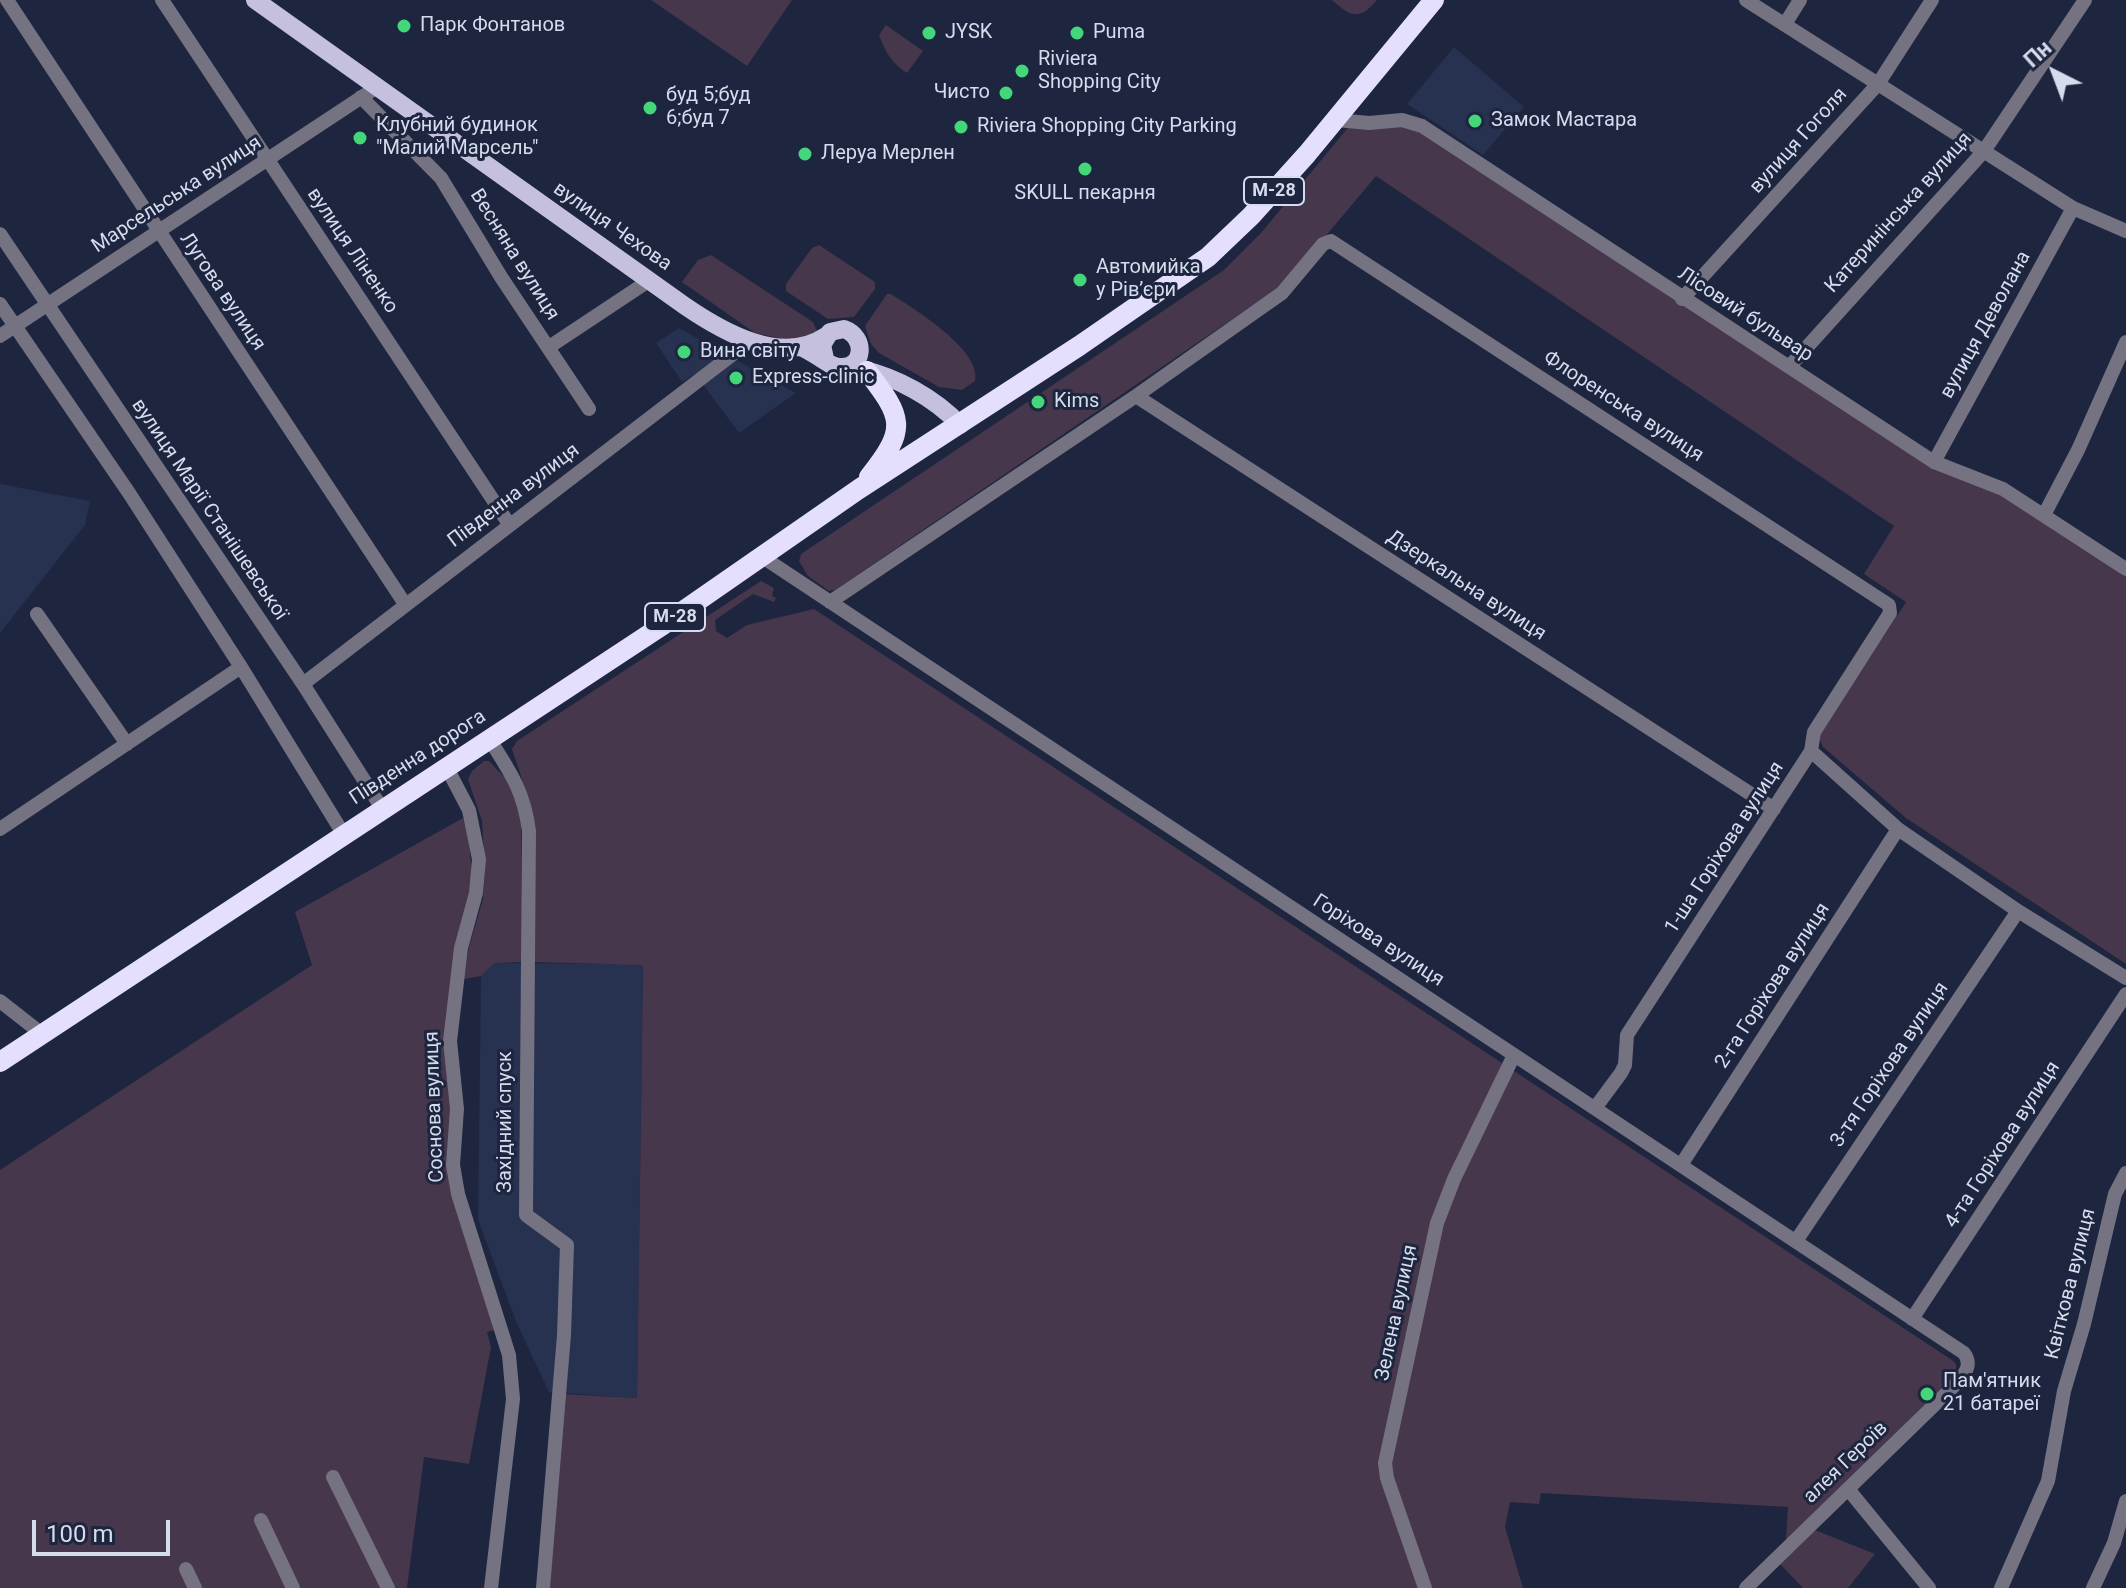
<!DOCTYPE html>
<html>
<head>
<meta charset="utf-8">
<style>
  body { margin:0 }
  #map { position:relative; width:2126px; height:1588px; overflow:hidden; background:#1d253f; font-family:Roboto,sans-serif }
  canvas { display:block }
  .north { position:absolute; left:2014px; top:32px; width:80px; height:80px; -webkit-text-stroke:6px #1d253f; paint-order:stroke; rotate:318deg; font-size:22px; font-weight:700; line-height:32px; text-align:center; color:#d5dced }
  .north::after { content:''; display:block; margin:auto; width:28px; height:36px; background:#d5dced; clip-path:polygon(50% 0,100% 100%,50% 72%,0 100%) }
  .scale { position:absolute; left:32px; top:1520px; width:138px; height:36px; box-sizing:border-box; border:4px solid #d5dced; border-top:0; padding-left:10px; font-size:24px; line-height:28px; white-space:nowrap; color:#d5dced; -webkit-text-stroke:6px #1d253f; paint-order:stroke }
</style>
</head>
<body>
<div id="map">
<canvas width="2126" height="1588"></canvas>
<div class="north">Пн</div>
<div class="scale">100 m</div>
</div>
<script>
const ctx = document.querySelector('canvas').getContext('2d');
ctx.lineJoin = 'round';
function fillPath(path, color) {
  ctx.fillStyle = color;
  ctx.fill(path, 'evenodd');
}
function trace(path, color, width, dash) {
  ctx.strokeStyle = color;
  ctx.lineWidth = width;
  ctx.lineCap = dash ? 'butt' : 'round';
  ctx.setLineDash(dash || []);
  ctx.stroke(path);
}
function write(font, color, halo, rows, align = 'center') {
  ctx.font = font + ' Roboto,sans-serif';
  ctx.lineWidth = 6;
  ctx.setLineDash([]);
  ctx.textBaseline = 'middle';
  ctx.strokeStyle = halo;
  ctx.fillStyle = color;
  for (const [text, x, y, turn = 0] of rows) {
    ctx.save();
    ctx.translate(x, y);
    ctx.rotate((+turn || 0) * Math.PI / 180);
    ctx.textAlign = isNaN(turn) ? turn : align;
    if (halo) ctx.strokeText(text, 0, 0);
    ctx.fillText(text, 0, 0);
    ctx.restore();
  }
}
const built = new Path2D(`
  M 1454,47 L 1524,107 L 1483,155 L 1407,104 Z
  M 679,328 L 796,393 L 739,433 L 695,374 L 682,382 L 656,343 Z
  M 0,484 L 90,501 L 85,525 L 0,633 Z
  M 495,963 L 643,964 L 637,1398 L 549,1392 L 517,1324 L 478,1220 L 481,976 Z`);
const green = new Path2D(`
  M 651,0 L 792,0 L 747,66 Z
  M 1332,0 L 1377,0 C 1359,21 1351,17 1332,0 Z
  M 886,25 L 923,51 L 907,73 C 891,62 886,53 879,35 Z
  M 1351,124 L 1415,126 L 1932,464 L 1996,491 L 2126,576 L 2126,964 L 1906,818 L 1823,747 L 1818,736 L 1906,602 L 1864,574 L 1894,526 L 1376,176 L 1288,281 L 835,590 L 829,591 L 808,576 L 799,561 L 801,554 L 1224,270 L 1261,233 Z
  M 819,245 L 875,282 L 875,289 L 854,317 L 828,319 L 786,291 L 786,284 L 812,248 Z
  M 711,255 L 813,322 L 817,331 L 811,338 L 783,339 L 755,333 L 682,282 L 698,260 Z
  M 887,294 L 891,294 C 913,308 983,351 975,381 L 962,390 L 939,387 L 879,353 L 871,344 L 865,326 Z
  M 761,581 L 774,588 L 772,596 L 776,598 L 774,602 L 753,594 L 715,620 L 716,631 L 727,638 L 747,625 L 814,609 L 1952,1360 L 1956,1364 L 1956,1374 L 1786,1540 L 1788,1507 L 1541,1493 L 1539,1504 L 1510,1502 L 1505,1527 L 1523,1588 L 548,1588 L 562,1394 L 637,1398 L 643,965 L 534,962 L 531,806 L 512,749 L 517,741 Z
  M 484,761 L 489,761 L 506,779 L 521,815 L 522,962 L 495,963 L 481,976 L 464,979 L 469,947 L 483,899 L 485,870 L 482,821 L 468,779 L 472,771 Z
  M 463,818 L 469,837 L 472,881 L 456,947 L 455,1101 L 451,1162 L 499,1329 L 487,1332 L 491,1347 L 469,1464 L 424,1457 L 407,1588 L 0,1588 L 0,1170 L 312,965 L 295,912 Z
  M 1815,1530 L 1875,1554 L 1848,1588 L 1803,1588 L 1780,1564 Z`);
const minor = new Path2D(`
  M 7,0 L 405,604
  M 162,0 L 509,524
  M 1746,0 L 2073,208 L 2126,231
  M 1785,24 L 1800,0
  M 361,97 L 441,178 L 501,277 L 589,409
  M 1337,120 L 1369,123 L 1402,120 L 1422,126 L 1934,462 L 2003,489 L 2126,569
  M 0,234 L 303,684 L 383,810
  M 1682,299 L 1878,84 L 1932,0
  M 0,304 L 129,493 L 241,667 L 344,835
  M 0,336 L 377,87
  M 549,347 L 650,280
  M 1789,367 L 1984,151 L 2085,0
  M 1136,396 L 1774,809
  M 1934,462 L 2073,208
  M 2044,515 L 2078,450 L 2126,342
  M 761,556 L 1964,1353 C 1972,1364 1966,1372 1959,1381 L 1746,1588
  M 830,602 L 1136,396 L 1282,293 L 1323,244 L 1331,241 L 1889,605 L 1890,613 L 1814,732 L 1811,751 L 1627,1035 L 1625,1065 L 1621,1073 L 1595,1108
  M 37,614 L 127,744
  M 303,684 L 750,341
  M 490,740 C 511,773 524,792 529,831 L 526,1215 L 567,1245 L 564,1335 L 543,1588
  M 1811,751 L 1898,829 L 2018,911 L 2126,978
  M 447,768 L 469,810 L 479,859 L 476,893 L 461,948 L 450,1041 L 457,1109 L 453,1165 L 458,1194 L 509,1355 L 513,1399 L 491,1588
  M 0,829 L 241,667
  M 0,1001 L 42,1034
  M 1681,1165 L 1898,829
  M 1796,1241 L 2018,911
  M 1912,1319 L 2126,994
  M 333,1477 L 388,1588
  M 1848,1489 L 1929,1588
  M 261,1520 L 293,1588
  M 186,1569 L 195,1588
  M 1425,1588 L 1387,1478 L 1385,1463 L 1437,1223 L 1454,1179 L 1514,1055
  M 2001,1588 L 2048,1481 L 2064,1391 L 2084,1324 L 2115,1194 L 2126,1173
  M 2093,1588 L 2114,1543 L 2126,1501`);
const major = new Path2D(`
  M 255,0 L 685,306 C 723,332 782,366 826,336
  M 800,347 C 814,351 828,367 840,367 C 864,369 867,337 844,329 L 830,332 L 822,345 L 825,359
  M 861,369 C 896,377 935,398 960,425`);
const highway = new Path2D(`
  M 867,371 C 903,418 908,428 869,477
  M 0,1062 L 660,627 L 859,489 L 1079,346 L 1208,257 L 1251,216 L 1307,154 L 1434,0`);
const markers = [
  [404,26,8,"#44d77a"],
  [929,33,8,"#44d77a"],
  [1077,33,8,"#44d77a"],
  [1022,71,8,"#44d77a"],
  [1006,93,8,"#44d77a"],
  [650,108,8,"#44d77a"],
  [1475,121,8,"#44d77a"],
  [961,127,8,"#44d77a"],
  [360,138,8,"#44d77a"],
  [805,154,8,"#44d77a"],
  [1085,169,8,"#44d77a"],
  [1080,280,8,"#44d77a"],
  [684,352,8,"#44d77a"],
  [736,378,8,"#44d77a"],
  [1038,402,8,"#44d77a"],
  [1927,1394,8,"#44d77a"]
];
const shields = [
  [1274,191,60],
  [675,617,60]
];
const shieldNames = [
  ["М-28",1274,191],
  ["М-28",675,617]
];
const poiNames = [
  ["Парк Фонтанов",420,26],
  ["JYSK",945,33],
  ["Puma",1093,33],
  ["Riviera",1038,60],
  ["Shopping City",1038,83],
  ["Чисто",990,93,"right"],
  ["буд 5;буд",666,96],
  ["6;буд 7",666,119],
  ["Замок Мастара",1491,121],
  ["Клубний будинок",376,126],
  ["\"Малий Марсель\"",376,149],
  ["Riviera Shopping City Parking",977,127],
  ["Леруа Мерлен",821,154],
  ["SKULL пекарня",1085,194,"center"],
  ["Автомийка",1096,268],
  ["у Рівʼєри",1096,291],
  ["Вина світу",700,352],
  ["Express-clinic",752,378],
  ["Kims",1054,402],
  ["Пам'ятник",1943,1382],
  ["21 батареї",1943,1405]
];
const streetNames = [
  ["вулиця Гоголя",1799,141,-48],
  ["Марсельська вулиця",177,195,-33],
  ["Катеринінська вулиця",1899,213,-48],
  ["вулиця Чехова",612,227,35],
  ["вулиця Ліненко",352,251,56],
  ["Весняна вулиця",514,255,58],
  ["Лугова вулиця",222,292,56],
  ["Лісовий бульвар",1745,315,33],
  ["вулиця Деволана",1986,325,-61],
  ["Флоренська вулиця",1623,407,33],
  ["Південна вулиця",514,496,-37],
  ["вулиця Марії Станішевської",209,510,56],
  ["Дзеркальна вулиця",1466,586,33],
  ["Південна дорога",418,758,-33],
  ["1-ша Горіхова вулиця",1725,848,-57],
  ["Горіхова вулиця",1378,941,33],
  ["2-га Горіхова вулиця",1773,986,-57],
  ["3-тя Горіхова вулиця",1890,1065,-56],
  ["Соснова вулиця",435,1107,-92],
  ["Західний спуск",506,1122,-90],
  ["4-та Горіхова вулиця",2003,1145,-57],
  ["Квіткова вулиця",2071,1284,-76],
  ["Зелена вулиця",1397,1313,-78],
  ["алея Героїв",1846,1463,-44]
];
fillPath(built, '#273150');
fillPath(green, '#46374c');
trace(minor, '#757381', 14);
trace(major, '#c4c0de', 18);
trace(highway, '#e4dffc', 20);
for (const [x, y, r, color] of markers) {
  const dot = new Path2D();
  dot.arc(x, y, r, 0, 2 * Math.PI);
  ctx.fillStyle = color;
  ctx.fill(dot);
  trace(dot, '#1d253f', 3);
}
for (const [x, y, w] of shields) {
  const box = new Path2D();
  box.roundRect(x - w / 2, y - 14, w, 28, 6);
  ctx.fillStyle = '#1d253f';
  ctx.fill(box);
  trace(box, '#d5dced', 2);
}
write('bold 18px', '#d5dced', null, shieldNames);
write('20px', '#d5dced', '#1d253f', poiNames, 'left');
write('20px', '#d5dced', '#1d253f', streetNames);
</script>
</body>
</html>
